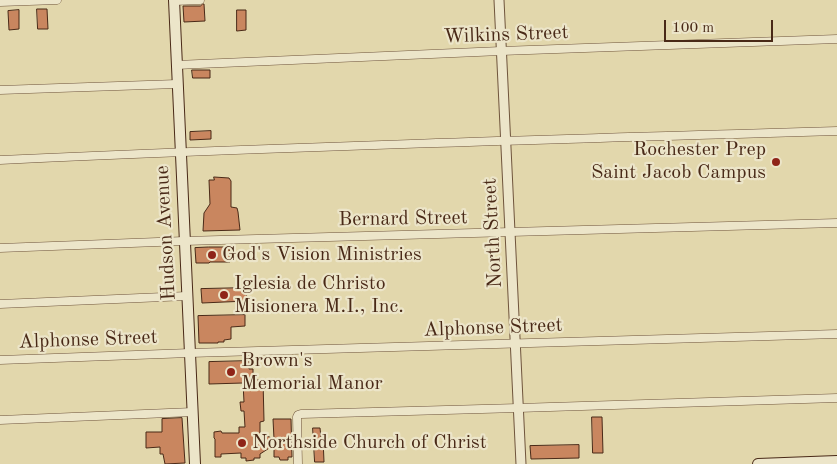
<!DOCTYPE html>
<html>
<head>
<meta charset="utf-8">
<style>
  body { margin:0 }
  #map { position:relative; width:837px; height:464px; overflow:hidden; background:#e2d7ac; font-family:"Old Standard TT",serif }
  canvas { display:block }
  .scale { position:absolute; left:664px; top:20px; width:109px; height:22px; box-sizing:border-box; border:2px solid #492917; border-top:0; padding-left:6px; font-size:15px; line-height:18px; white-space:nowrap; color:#492917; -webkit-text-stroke:4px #ece5c9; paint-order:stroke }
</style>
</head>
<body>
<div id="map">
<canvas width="837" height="464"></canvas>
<div class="scale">100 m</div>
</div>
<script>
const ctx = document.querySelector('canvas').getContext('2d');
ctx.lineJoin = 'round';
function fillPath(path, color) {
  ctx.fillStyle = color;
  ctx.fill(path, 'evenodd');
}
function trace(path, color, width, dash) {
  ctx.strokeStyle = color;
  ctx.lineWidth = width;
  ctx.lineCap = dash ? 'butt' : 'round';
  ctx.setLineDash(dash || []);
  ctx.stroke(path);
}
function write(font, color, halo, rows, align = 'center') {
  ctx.font = font + ' "Old Standard TT",serif';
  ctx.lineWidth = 4.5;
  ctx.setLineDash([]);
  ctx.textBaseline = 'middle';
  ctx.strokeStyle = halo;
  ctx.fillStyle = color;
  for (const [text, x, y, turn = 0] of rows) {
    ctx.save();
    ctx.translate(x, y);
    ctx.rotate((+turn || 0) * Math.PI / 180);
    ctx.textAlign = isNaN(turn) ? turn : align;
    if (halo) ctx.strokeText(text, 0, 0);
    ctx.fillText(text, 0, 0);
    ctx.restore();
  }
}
const building = new Path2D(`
  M 203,4 L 204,4 L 205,21 L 184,22 L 183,6 L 200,6 Z
  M 37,9 L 47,9 L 48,29 L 38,29 Z
  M 19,10 L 19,29 L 9,30 L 8,11 Z
  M 237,10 L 246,10 L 246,30 L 237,31 Z
  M 192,70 L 210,70 L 210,78 L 193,78 Z
  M 211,131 L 211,139 L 190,140 L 190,132 Z
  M 214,177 L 229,178 L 231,181 L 231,207 L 237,208 L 238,212 L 240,230 L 203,231 L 204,213 L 210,204 L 209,180 L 214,180 Z
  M 209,247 L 229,247 L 230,262 L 210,262 L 209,263 L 196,263 L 195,248 Z
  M 246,288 L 247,301 L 202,303 L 201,289 Z
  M 245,315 L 245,326 L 231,327 L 231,339 L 224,340 L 224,342 L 218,342 L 218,343 L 199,343 L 198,316 Z
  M 249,361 L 249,369 L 253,369 L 253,380 L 263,380 L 264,421 L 260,422 L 260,433 L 274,439 L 273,419 L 291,419 L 292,457 L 288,457 L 288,460 L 280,460 L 279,457 L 274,457 L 274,445 L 260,454 L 260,458 L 254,458 L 254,460 L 246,461 L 246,458 L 241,458 L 241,453 L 221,454 L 221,457 L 215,457 L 215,439 L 214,438 L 214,432 L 221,431 L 222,433 L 239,433 L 239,427 L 245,427 L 244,411 L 241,411 L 240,402 L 244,402 L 243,383 L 209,384 L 209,362 Z
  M 592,417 L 602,417 L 603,453 L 593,453 Z
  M 182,418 L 185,463 L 165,464 L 163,454 L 160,454 L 160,447 L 146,448 L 146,432 L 162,432 L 162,419 Z
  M 313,428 L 320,428 L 321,438 L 323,438 L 324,462 L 315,462 Z
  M 579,445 L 579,458 L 531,459 L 530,446 Z`);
const minor = new Path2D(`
  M 174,1 L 200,0
  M 0,2 L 57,0
  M 176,65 L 501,51 L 837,39
  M 0,90 L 177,84
  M 0,160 C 279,147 558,139 837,131
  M 0,248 L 184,241 L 837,223
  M 0,304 L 187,296
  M 0,360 L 190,353 L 837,334
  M 0,420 L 193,412
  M 298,464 L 297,417 L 298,415 L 301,414 L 518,408 L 837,398`);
const tertiary = new Path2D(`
  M 499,0 L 521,464`);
const secondary = new Path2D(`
  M 174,0 L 195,464
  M 758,464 L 837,461`);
const markers = [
  [776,162,5,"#8f2418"],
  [212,255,5,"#8f2418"],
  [224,295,5,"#8f2418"],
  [231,372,5,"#8f2418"],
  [242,443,5,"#8f2418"]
];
const streetNames = [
  ["Wilkins Street",506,35,-2],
  ["Bernard Street",403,219,-1],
  ["Hudson Avenue",166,233,-93],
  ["North Street",493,233,-93],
  ["Alphonse Street",493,328,-2],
  ["Alphonse Street",88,340,-2]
];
const poiNames = [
  ["Rochester Prep",766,150,"right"],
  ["Saint Jacob Campus",766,173,"right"],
  ["God's Vision Ministries",222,255],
  ["Iglesia de Christo",234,284],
  ["Misionera M.I., Inc.",234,307],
  ["Brown's",241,361],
  ["Memorial Manor",241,384],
  ["Northside Church of Christ",252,443]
];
fillPath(building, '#c9865f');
trace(building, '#492917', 1);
trace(minor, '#6f543c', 9);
trace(tertiary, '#6f543c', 11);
trace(secondary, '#492917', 12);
trace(minor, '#ece5c9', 8);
trace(tertiary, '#ece5c9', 9);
trace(secondary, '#ece5c9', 10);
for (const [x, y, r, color] of markers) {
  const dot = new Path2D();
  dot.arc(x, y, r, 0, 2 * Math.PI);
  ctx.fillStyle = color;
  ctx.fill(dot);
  trace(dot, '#ece5c9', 2);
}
write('20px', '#492917', '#ece5c9', streetNames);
write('20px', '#492917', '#ece5c9', poiNames, 'left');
</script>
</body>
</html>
